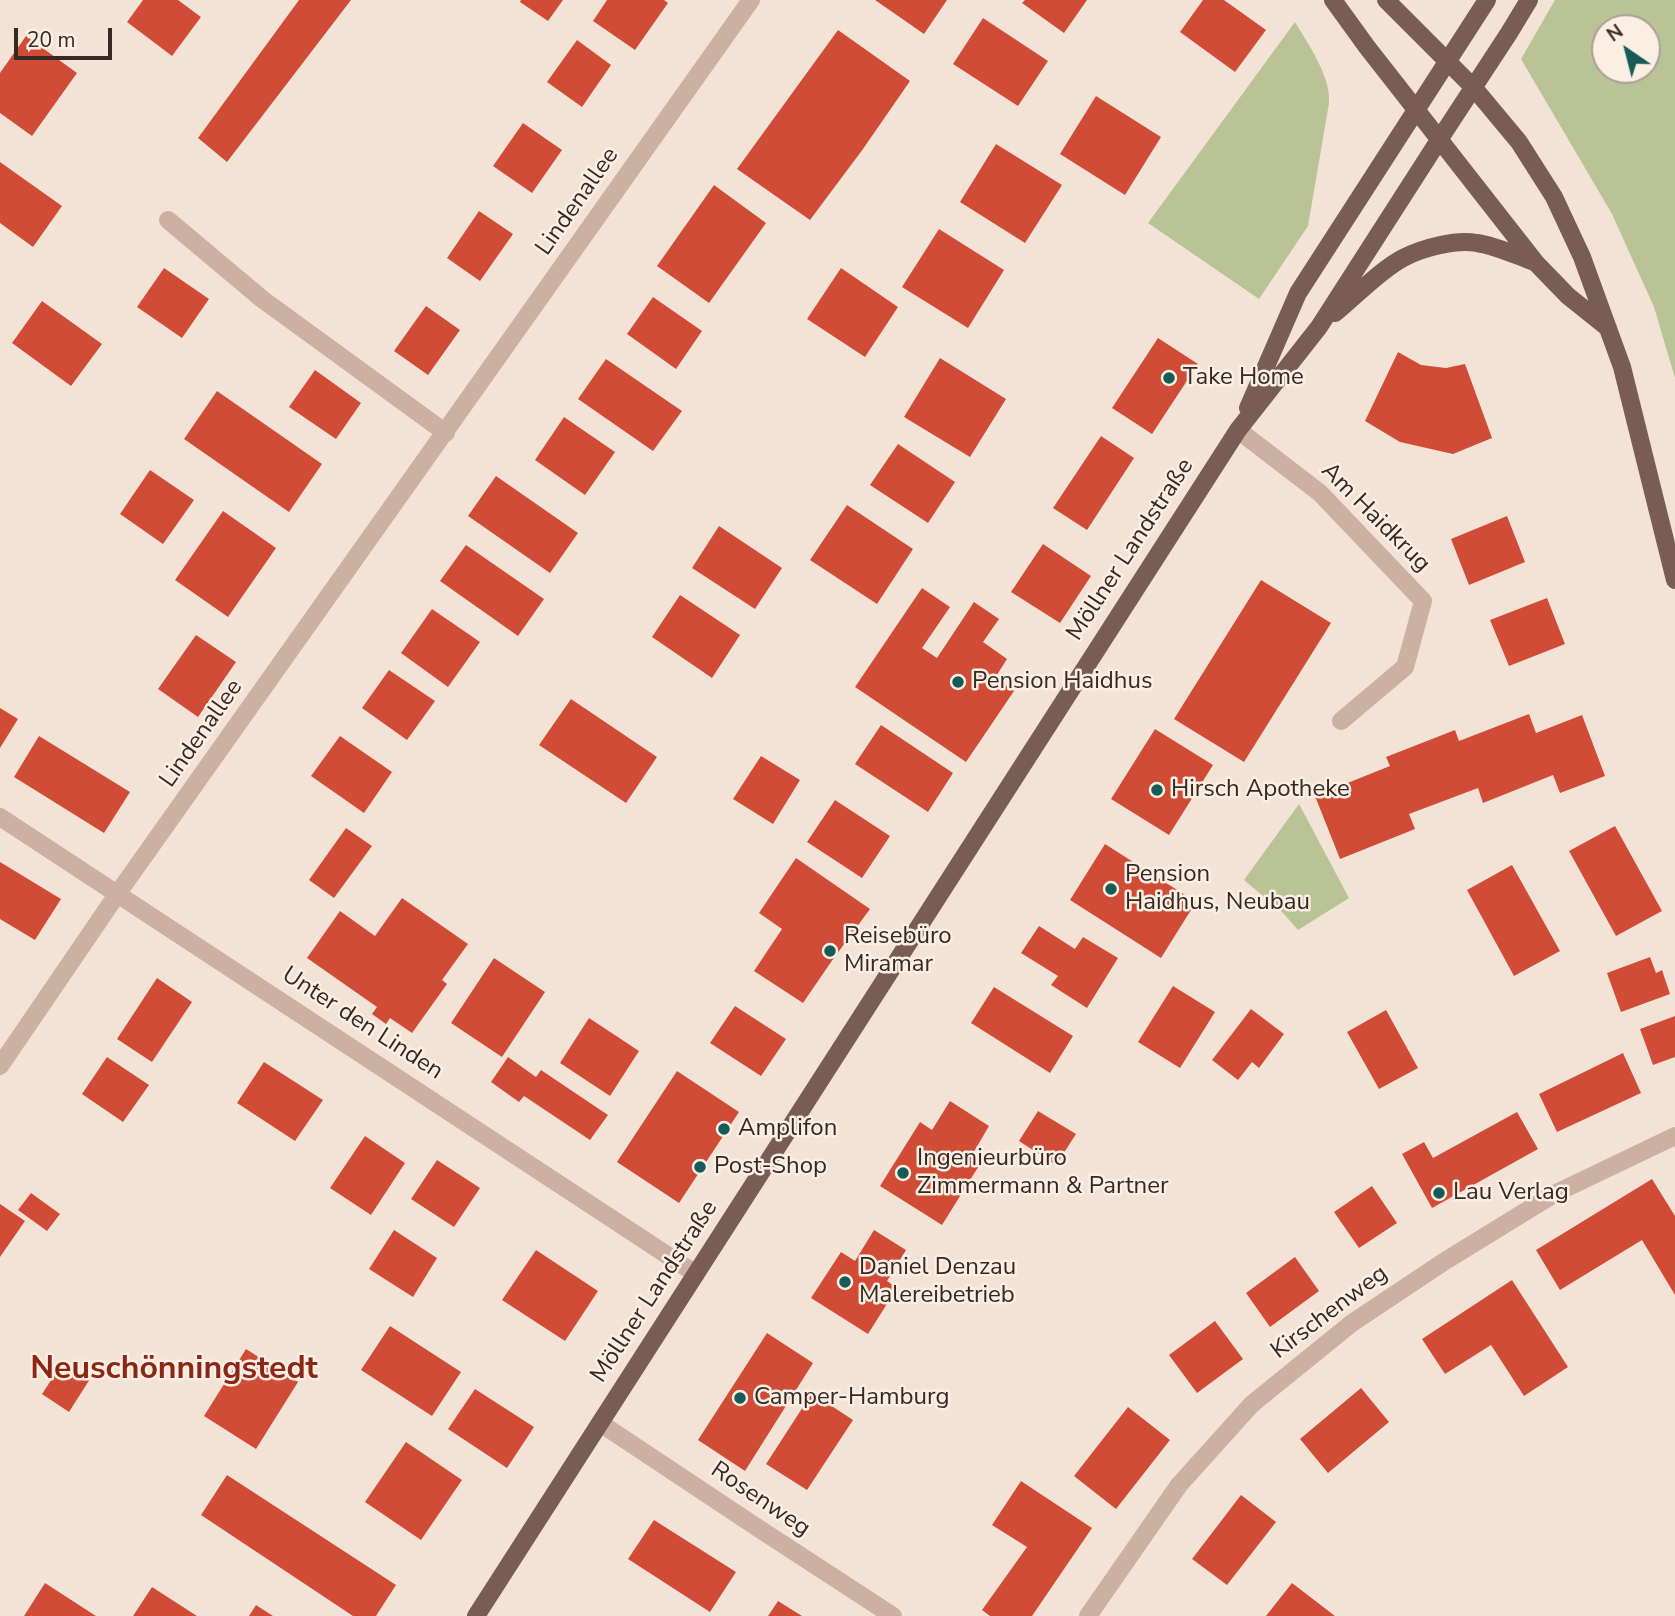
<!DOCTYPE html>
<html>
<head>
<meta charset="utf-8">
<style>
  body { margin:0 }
  #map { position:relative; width:1675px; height:1616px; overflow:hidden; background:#f3e3d7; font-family:"Nunito Sans",sans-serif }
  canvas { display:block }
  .north { position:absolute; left:1591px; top:14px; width:70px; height:70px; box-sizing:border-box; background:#fbeee3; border:2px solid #ac9f97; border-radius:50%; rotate:325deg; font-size:19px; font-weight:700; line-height:28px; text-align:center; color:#362925 }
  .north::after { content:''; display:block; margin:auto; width:24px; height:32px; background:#175b58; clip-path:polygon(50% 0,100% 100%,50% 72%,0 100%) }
  .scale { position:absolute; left:14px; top:28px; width:98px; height:32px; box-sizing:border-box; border:4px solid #362925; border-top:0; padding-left:9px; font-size:21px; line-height:24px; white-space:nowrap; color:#362925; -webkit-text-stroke:5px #fbeee3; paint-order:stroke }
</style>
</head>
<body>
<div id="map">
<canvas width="1675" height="1616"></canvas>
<div class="north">N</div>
<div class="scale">20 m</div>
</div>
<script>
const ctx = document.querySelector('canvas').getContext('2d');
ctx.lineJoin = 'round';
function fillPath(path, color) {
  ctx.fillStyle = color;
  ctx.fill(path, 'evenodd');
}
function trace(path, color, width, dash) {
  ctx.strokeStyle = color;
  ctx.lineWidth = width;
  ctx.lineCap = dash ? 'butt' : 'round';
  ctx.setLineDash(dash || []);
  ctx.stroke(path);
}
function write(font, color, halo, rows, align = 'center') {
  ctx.font = font + ' "Nunito Sans",sans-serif';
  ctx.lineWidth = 5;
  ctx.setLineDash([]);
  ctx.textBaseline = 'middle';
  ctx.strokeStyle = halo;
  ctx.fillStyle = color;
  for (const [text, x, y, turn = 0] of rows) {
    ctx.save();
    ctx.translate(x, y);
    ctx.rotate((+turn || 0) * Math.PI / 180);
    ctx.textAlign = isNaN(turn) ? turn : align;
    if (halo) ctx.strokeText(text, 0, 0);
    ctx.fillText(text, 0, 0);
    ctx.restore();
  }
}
const green = new Path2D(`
  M 1555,0 L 1675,0 L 1675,378 L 1654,307 L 1612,214 L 1521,59 ZM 1605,28 L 1647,28 L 1647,70 L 1605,70 Z
  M 1295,22 C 1308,44 1331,76 1329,103 L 1308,226 L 1259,299 L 1148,223 Z
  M 1299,804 L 1349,898 L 1298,930 L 1283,913 L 1244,880 Z`);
const building = new Path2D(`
  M 143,0 L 178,0 L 201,17 L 172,56 L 127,22 Z
  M 299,0 L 351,0 L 227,162 L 198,138 Z
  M 521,0 L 563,0 L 548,21 L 520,2 Z
  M 607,0 L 664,0 L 668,3 L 635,50 L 593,21 Z
  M 875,0 L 947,0 L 924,34 Z
  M 1025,0 L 1087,0 L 1064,33 L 1022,3 Z
  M 1203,0 L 1224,0 L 1266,30 L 1235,72 L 1180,32 Z
  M 983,18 L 1048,61 L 1018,106 L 953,64 Z
  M 838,30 L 910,81 L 863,149 L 810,220 L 737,169 Z
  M 26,36 L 77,73 L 32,136 L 0,113 L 0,73 Z
  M 577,40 L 611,65 L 582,107 L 547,82 Z
  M 1096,96 L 1161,137 L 1125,195 L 1060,154 Z
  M 523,123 L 562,150 L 532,193 L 493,166 Z
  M 996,144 L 1062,185 L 1025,243 L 960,202 Z
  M 0,162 L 62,206 L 33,247 L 0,223 Z
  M 714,185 L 766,223 L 709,303 L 657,266 Z
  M 479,211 L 513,234 L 480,281 L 447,258 Z
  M 939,229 L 1004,270 L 968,328 L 902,287 Z
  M 164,268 L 209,299 L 182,338 L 137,307 Z
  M 841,268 L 898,307 L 865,357 L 807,319 Z
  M 653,297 L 702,331 L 676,369 L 627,334 Z
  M 42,301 L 102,344 L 71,386 L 12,343 Z
  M 426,306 L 460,330 L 428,375 L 394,351 Z
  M 1158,338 L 1198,364 L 1152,434 L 1112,408 Z
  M 1398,352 L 1421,365 L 1446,368 L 1465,364 L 1492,438 L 1453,454 L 1400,442 L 1365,421 Z
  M 940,358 L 1006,399 L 970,457 L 904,417 Z
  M 606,359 L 682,411 L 653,451 L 578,399 Z
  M 315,370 L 361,403 L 336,439 L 289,407 Z
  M 217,391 L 322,464 L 289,512 L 184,439 Z
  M 564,417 L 615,452 L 585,495 L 535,460 Z
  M 1101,436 L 1134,458 L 1087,530 L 1053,508 Z
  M 898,444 L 955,482 L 928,523 L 870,485 Z
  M 150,470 L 194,500 L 163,544 L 120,514 Z
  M 496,476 L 578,533 L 550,573 L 468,516 Z
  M 847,505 L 913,549 L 877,604 L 810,560 Z
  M 223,511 L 276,548 L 228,617 L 175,580 Z
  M 1507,516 L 1525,562 L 1469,585 L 1451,539 Z
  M 719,526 L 782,568 L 755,609 L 692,568 Z
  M 1043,544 L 1091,576 L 1060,623 L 1011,592 Z
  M 466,545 L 544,599 L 518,636 L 440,581 Z
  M 1261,580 L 1331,623 L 1244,762 L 1174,719 Z
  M 922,588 L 950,607 L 922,648 L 937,658 L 974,602 L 999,619 L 983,642 L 1007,659 L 995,678 L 1014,691 L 966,762 L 855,687 Z
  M 680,595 L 740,635 L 712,678 L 652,637 Z
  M 1547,598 L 1565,644 L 1509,666 L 1490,620 Z
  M 432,609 L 480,642 L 448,687 L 401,653 Z
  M 196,635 L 236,662 L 198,717 L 158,689 Z
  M 389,670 L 435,701 L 407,740 L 362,708 Z
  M 571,699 L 657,757 L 626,803 L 539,745 Z
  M 0,708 L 18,719 L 0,748 Z
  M 1529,714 L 1536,733 L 1582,715 L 1605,776 L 1560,793 L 1553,775 L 1483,803 L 1478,788 L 1409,814 L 1415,829 L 1340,859 L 1315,796 L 1390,766 L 1386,757 L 1455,730 L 1459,741 Z
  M 881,725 L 953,773 L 928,812 L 855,764 Z
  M 1155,729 L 1213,765 L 1169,835 L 1111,799 Z
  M 39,736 L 130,792 L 104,833 L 14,777 Z
  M 340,736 L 392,772 L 364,813 L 311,776 Z
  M 761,756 L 800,780 L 773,824 L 733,799 Z
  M 835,800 L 890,836 L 862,878 L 807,842 Z
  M 1615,826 L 1662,911 L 1616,936 L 1569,851 Z
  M 346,828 L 372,846 L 334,898 L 309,880 Z
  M 1105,844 L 1196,902 L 1161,958 L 1070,900 Z
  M 796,858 L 870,909 L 831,962 L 803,1003 L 754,971 L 782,929 L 759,913 Z
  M 0,862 L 61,899 L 35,940 L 0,919 Z
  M 1512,865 L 1560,951 L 1514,976 L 1467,890 Z
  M 402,898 L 468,944 L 442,980 L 447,984 L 412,1033 L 390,1018 L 386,1024 L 372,1014 L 377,1007 L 307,958 L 340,911 L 375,936 Z
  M 1039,926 L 1075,949 L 1083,937 L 1118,958 L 1087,1008 L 1051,985 L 1058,976 L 1021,953 Z
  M 1650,957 L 1656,973 L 1662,970 L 1670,994 L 1621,1012 L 1607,973 Z
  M 494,958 L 545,992 L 502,1057 L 451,1023 Z
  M 157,978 L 192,1002 L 152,1062 L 117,1039 Z
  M 1173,986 L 1215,1012 L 1180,1068 L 1138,1042 Z
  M 994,987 L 1073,1036 L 1050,1073 L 971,1023 Z
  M 735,1006 L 786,1039 L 761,1076 L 710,1043 Z
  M 1251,1009 L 1284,1034 L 1259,1068 L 1252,1062 L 1238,1080 L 1212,1060 Z
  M 1386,1010 L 1418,1068 L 1379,1089 L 1347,1032 Z
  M 1675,1016 L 1675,1057 L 1653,1065 L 1640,1029 Z
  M 589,1018 L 639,1051 L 610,1096 L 560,1063 Z
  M 1623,1053 L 1641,1093 L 1557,1132 L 1539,1094 Z
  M 107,1057 L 149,1085 L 123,1122 L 82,1094 Z
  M 508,1057 L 536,1077 L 541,1070 L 608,1115 L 590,1140 L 524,1096 L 519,1102 L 491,1082 Z
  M 264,1062 L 323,1100 L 295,1141 L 237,1103 Z
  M 677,1071 L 739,1112 L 679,1203 L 617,1162 Z
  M 950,1101 L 989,1126 L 972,1155 L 982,1161 L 942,1225 L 880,1186 L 920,1122 L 932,1130 Z
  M 1038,1111 L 1076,1134 L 1056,1165 L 1019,1141 Z
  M 1517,1112 L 1538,1149 L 1432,1208 L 1402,1154 L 1424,1142 L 1433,1158 Z
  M 365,1136 L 405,1163 L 371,1215 L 330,1188 Z
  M 437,1160 L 480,1188 L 454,1227 L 411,1199 Z
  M 1652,1179 L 1675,1216 L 1675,1295 L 1642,1240 L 1560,1290 L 1536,1250 Z
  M 1372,1186 L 1397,1223 L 1359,1248 L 1334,1212 Z
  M 31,1193 L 60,1214 L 47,1231 L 18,1210 Z
  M 0,1204 L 25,1221 L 0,1257 Z
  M 394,1230 L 437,1258 L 413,1297 L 369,1269 Z
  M 874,1230 L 906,1250 L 887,1281 L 897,1288 L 868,1334 L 811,1298 L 841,1252 L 855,1261 Z
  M 536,1250 L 598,1291 L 565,1341 L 502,1300 Z
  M 1295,1257 L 1319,1291 L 1270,1327 L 1246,1293 Z
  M 1512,1280 L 1568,1367 L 1524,1396 L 1491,1345 L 1445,1374 L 1422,1339 Z
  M 1215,1321 L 1243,1359 L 1197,1393 L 1169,1355 Z
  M 390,1326 L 461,1372 L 432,1416 L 361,1370 Z
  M 767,1333 L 813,1363 L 745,1471 L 698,1440 Z
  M 246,1349 L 298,1382 L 256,1449 L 204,1416 Z
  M 63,1362 L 90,1379 L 69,1412 L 42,1394 Z
  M 1361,1388 L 1389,1422 L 1328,1473 L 1300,1439 Z
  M 475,1389 L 534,1427 L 507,1468 L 448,1429 Z
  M 812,1393 L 853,1420 L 807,1490 L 766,1464 Z
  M 1128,1407 L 1170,1440 L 1116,1509 L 1074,1476 Z
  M 406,1442 L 462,1480 L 421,1540 L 365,1502 Z
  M 227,1475 L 396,1585 L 376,1616 L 353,1616 L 201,1515 Z
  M 1021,1481 L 1092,1528 L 1032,1616 L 990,1616 L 982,1610 L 1027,1547 L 992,1525 Z
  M 1241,1495 L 1276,1522 L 1227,1585 L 1192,1559 Z
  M 654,1520 L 736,1572 L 710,1612 L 628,1559 Z
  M 45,1583 L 96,1616 L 24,1616 Z
  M 1292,1583 L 1335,1616 L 1266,1616 Z
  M 152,1587 L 197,1616 L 133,1616 Z
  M 778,1601 L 802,1616 L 768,1616 Z
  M 256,1605 L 273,1616 L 249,1616 Z`);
const minor = new Path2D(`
  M 168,220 L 262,299 L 446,433
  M 1238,430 L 1320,493 L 1423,601 L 1405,667 L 1341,721
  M 0,817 L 696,1274
  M 0,1066 L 118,893 L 751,0
  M 600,1423 L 758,1528 L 893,1616
  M 1088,1616 L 1179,1485 L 1252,1404 L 1352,1323 L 1445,1261 L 1554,1194 L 1675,1136`);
const major = new Path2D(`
  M 1333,0 L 1367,47 L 1536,263 L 1568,296 L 1608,328
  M 1386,0 L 1474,88 L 1519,142 L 1554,197 L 1582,257 L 1622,367 L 1675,580
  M 1335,313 C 1356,296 1379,271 1403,258 C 1422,248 1456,239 1477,243 C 1497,246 1515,255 1534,262
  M 1248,408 L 1298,293 L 1487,0
  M 476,1616 L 1238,430 L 1319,327 L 1439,140 L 1509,33 L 1529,0`);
const markers = [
  [1169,378,7,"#175b58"],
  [958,682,7,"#175b58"],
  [1157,790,7,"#175b58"],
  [1111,889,7,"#175b58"],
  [830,951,7,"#175b58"],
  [724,1129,7,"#175b58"],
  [700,1167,7,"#175b58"],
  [903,1173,7,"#175b58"],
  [1439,1193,7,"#175b58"],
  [845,1282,7,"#175b58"],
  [740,1398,7,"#175b58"]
];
const streetNames = [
  ["Lindenallee",578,202,-55],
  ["Am Haidkrug",1375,518,45],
  ["Möllner Landstraße",1131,550,-57],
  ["Lindenallee",202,734,-55],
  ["Unter den Linden",362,1024,33],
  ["Möllner Landstraße",655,1292,-57],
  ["Kirschenweg",1330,1313,-37],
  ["Rosenweg",760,1500,34]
];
const poiNames = [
  ["Take Home",1183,378],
  ["Pension Haidhus",972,682],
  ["Hirsch Apotheke",1171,790],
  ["Pension",1125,875],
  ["Haidhus, Neubau",1125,903],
  ["Reisebüro",844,937],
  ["Miramar",844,965],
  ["Amplifon",738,1129],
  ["Ingenieurbüro",917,1159],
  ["Zimmermann & Partner",917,1187],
  ["Post-Shop",714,1167],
  ["Lau Verlag",1453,1193],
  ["Daniel Denzau",859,1268],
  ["Malereibetrieb",859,1296],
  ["Camper-Hamburg",754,1398]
];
const districtNames = [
  ["Neuschönningstedt",174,1370]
];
fillPath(green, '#b9c396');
fillPath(building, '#d14c37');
trace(minor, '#ccb1a2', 18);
trace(major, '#795d55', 18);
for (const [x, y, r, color] of markers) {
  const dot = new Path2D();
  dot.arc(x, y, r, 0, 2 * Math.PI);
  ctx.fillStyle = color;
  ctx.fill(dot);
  trace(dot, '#fbeee3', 2.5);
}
write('24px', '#362925', '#fbeee3', streetNames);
write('24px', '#362925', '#fbeee3', poiNames, 'left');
write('bold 32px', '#8c2717', '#fbeee3', districtNames);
</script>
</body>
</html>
